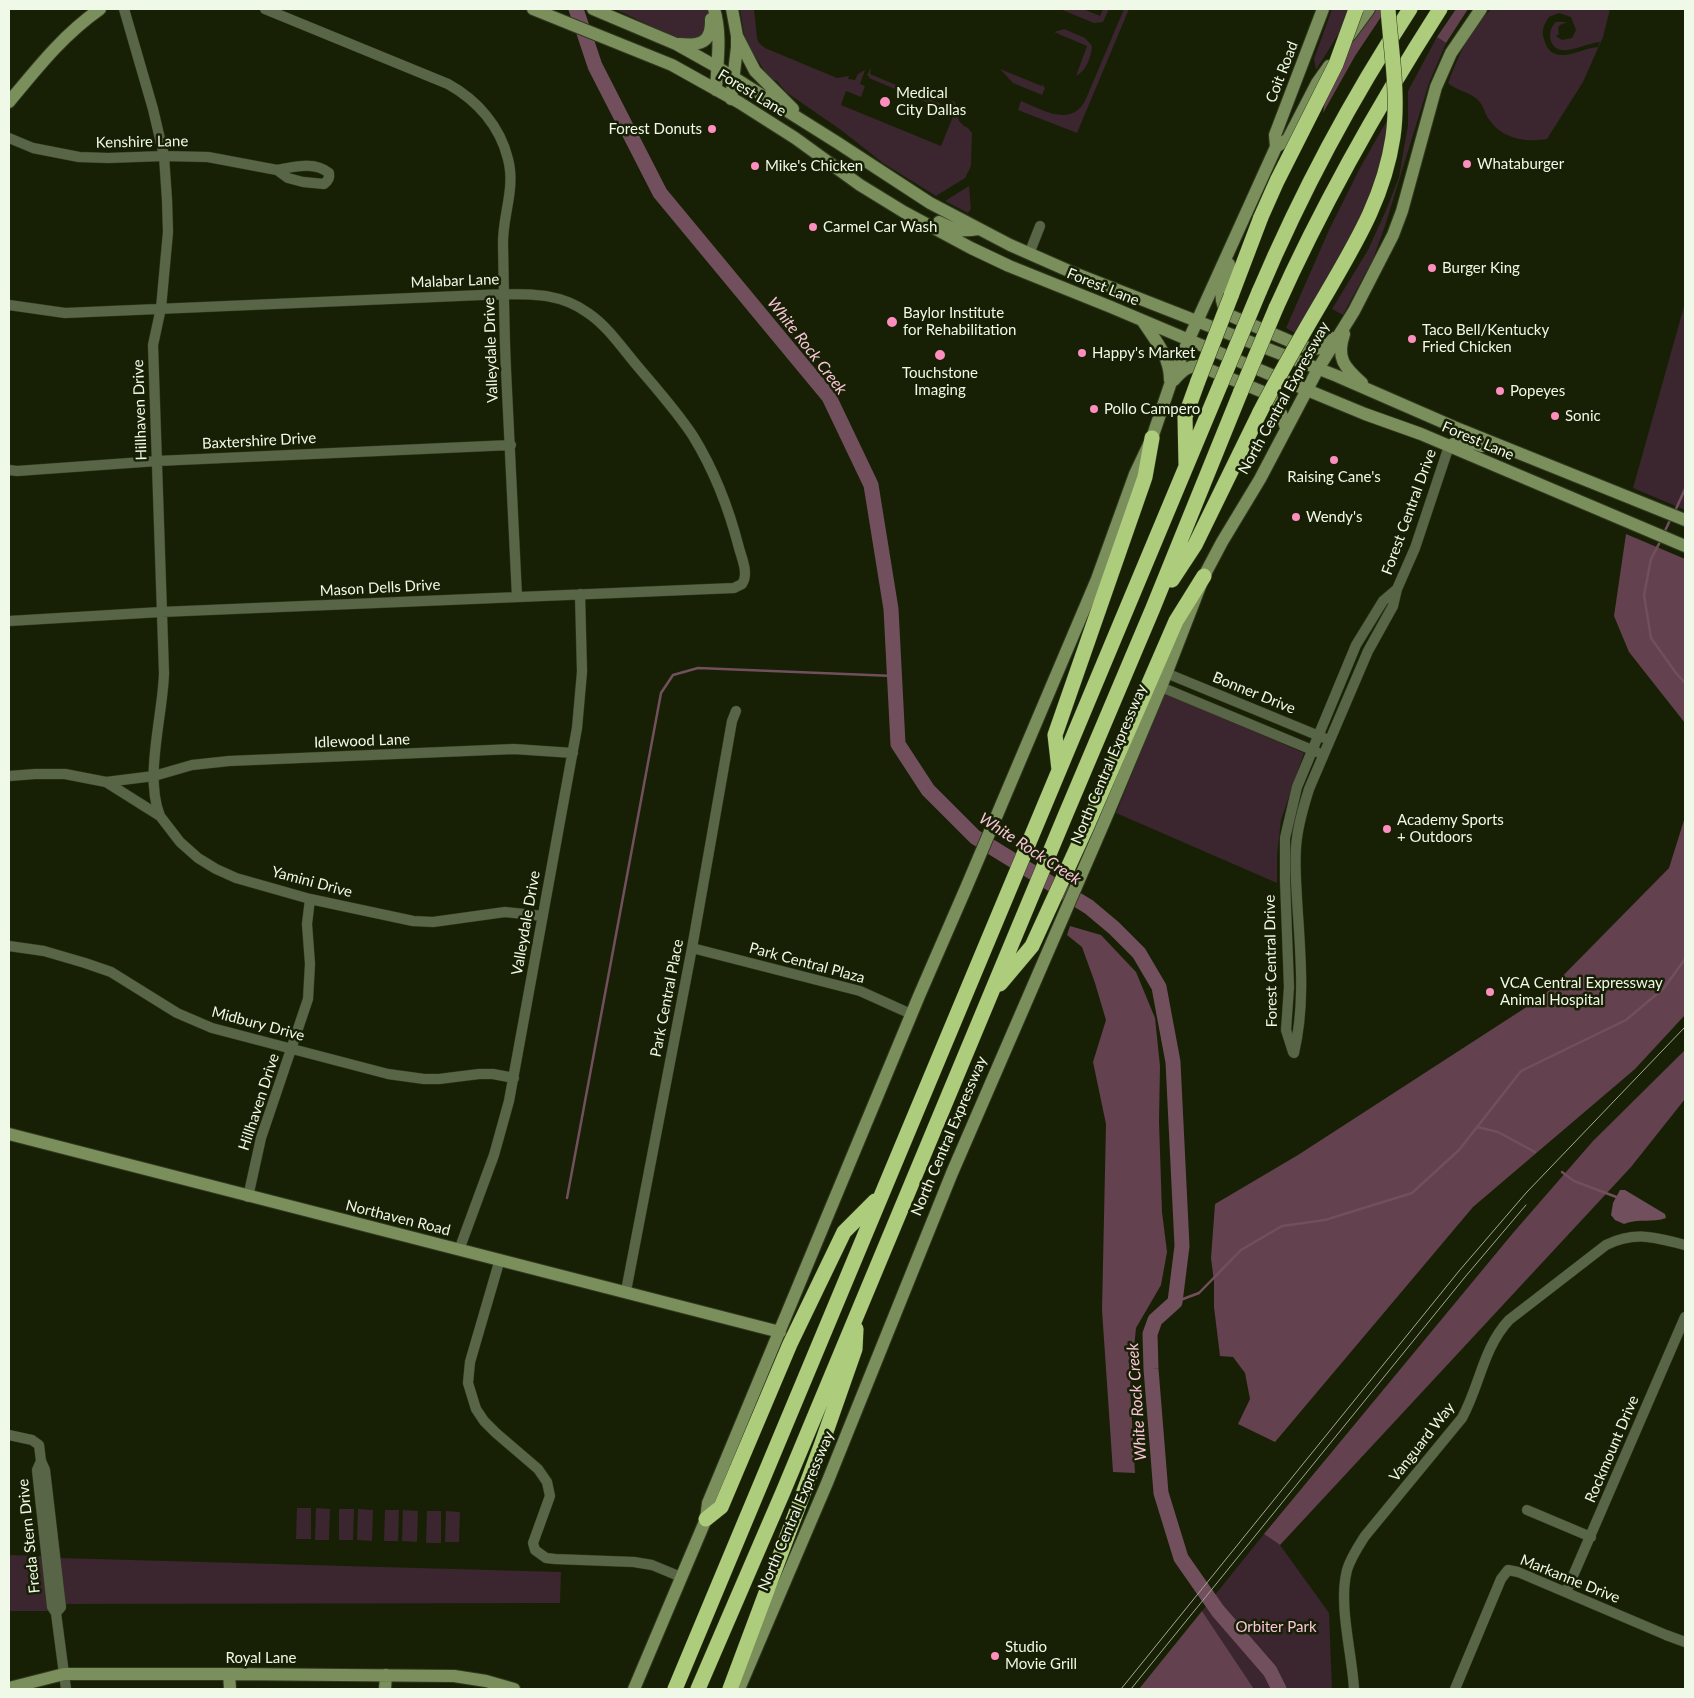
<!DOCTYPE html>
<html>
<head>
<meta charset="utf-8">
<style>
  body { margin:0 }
  #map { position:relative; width:1694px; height:1698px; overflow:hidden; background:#172005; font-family:Lato,sans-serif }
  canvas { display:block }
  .frame { position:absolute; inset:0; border:10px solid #f0f8e7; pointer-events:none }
</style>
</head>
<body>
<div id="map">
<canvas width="1694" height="1698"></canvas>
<div class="frame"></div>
</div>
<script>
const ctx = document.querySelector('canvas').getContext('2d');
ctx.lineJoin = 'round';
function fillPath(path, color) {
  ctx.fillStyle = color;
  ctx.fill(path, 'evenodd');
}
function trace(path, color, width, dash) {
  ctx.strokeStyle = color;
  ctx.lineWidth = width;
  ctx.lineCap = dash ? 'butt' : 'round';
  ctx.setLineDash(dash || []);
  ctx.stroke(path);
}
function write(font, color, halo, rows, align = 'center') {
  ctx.font = font + ' Lato,sans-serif';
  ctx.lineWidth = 5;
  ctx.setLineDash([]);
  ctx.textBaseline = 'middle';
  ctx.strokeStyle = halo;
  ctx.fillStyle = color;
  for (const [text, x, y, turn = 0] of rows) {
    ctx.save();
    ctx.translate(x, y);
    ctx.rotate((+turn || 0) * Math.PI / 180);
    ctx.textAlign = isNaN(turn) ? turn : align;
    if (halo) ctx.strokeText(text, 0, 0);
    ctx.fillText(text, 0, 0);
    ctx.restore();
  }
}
const green = new Path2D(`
  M 615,9 L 707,9 L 710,21 L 704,37 L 685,42 Z
  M 740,9 L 754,9 L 757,38 L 759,43 L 765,48 L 837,78 L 849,76 L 848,79 L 855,80 L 858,74 L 865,70 L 860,84 L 865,86 L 861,97 L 846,91 L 841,105 L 941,146 L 954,114 L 869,78 L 869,76 L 867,75 L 871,68 L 870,74 L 948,107 L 951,101 L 954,101 L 957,106 L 959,121 L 964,126 L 968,128 L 972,133 L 971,166 L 965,178 L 936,196 L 883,163 L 841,130 L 786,92 L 777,81 L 769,78 L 748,45 L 744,34 Z
  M 1060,9 L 1083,9 L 1100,16 L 1103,9 L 1109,9 L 1103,22 L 1094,23 Z
  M 1124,9 L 1129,9 L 1077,133 L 1018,110 L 1021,101 C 1041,109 1070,128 1085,101 Z
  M 1332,9 L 1348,9 L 1339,33 L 1316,70 L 1314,59 Z
  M 1491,9 L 1610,9 L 1603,37 L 1583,82 L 1547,139 C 1524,143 1501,138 1488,118 C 1485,113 1483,106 1479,101 C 1471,92 1457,91 1448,83 C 1458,56 1470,30 1491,9 ZM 1559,13 L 1571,17 L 1576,30 L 1572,38 L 1562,40 L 1556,36 L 1559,34 L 1558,28 L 1560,25 L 1567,22 L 1556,22 C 1547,30 1548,47 1561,50 C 1571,52 1588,43 1600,42 L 1598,47 C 1580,48 1552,69 1544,39 C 1541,31 1544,24 1549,17 Z
  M 1064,29 L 1085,38 L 1092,46 C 1091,58 1086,71 1076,76 L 1087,46 L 1054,32 Z
  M 1437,37 L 1446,43 L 1429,83 L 1385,226 L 1373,259 L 1343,315 L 1332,309 L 1368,250 L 1387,208 L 1399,177 L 1408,125 L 1408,91 Z
  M 1000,69 L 1042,86 L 1042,84 L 1045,88 L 1042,95 L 1013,83 Z
  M 1389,117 L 1384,160 L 1370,205 L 1297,334 L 1286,328 L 1329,230 L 1360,168 Z
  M 969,186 L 971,209 L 968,213 L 945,201 Z
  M 1685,303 L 1685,510 L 1633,488 Z
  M 1165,693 L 1304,753 L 1281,820 L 1277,855 L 1277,883 L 1116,813 Z
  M 297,1508 L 311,1508 L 311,1539 L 296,1539 Z
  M 316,1508 L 330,1509 L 329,1540 L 315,1540 Z
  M 339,1509 L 354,1509 L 353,1540 L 339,1540 Z
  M 358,1509 L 373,1510 L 372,1541 L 357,1540 Z
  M 385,1510 L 399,1510 L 398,1541 L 384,1541 Z
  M 403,1510 L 418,1511 L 417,1542 L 402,1541 Z
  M 427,1511 L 441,1511 L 441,1543 L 426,1543 Z
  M 446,1511 L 460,1512 L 459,1542 L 445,1542 Z
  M 1264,1534 L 1280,1545 L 1329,1613 L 1332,1689 L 1254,1689 L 1202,1611 Z
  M 9,1555 L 43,1556 L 48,1611 L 9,1611 Z
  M 60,1558 L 561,1572 L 560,1603 L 66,1604 Z`);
const forest = new Path2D(`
  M 1376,9 L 1382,9 L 1383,14 L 1355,56 L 1323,113 L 1325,101 L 1351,44 Z
  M 1456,9 L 1468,9 L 1446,43 L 1437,37 Z
  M 1626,534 L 1685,559 L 1684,593 L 1685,598 L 1685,723 L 1629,652 L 1614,616 Z
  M 1685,817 L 1685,1015 L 1635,1069 L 1473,1207 L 1275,1442 L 1238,1424 L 1250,1399 L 1245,1373 L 1233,1357 L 1220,1356 L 1214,1307 L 1214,1282 L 1211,1258 L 1215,1204 L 1298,1155 L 1542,997 L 1669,868 Z
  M 1070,926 L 1101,935 L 1136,972 L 1155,1018 L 1160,1066 L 1159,1122 L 1162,1212 L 1167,1252 L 1161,1285 L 1136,1328 L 1130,1388 L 1135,1473 L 1113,1472 L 1102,1310 L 1106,1124 L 1093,1062 L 1106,1020 L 1095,983 L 1082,947 L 1067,935 Z
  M 1685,1050 L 1685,1099 L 1631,1167 L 1280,1545 L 1264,1534 L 1513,1233 L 1593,1141 Z
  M 1202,1611 L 1254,1689 L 1139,1689 Z`);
const water = new Path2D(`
  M 1620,1190 L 1625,1190 L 1665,1214 L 1666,1218 C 1653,1223 1638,1218 1624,1224 L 1615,1220 L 1611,1215 L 1613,1203 Z`);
const stream = new Path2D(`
  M 1675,511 L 1685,489
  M 1664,533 L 1671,518
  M 1661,540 L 1651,559 L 1644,595 L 1651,638 L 1676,673 L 1685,683
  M 1477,1127 L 1498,1132 L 1535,1152
  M 1562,1172 L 1574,1181 L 1619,1198
  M 567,1198 L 661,693 L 673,675 L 698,668 L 894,676
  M 1175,1302 L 1199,1293 L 1241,1250 L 1282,1226 L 1325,1220 L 1412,1193 L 1459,1150 L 1521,1071 L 1626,1020 L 1664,988 L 1685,959`);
const river = new Path2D(`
  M 576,9 L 595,66 L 660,193 L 829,397 L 871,485 L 891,609 L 898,744 L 928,790 L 975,837 L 1089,907 L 1114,928 L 1139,953 L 1159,987 L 1173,1062 L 1182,1246 L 1175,1302 L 1155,1320 L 1150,1334 L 1151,1369 L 1161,1493 L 1181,1558 L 1218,1611 L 1270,1671 L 1279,1689`);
const street = new Path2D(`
  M 124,9 L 153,109 L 164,156 L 167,200 L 168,232 L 161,308 L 153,345 L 164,673 C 163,715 144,777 160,816
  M 265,9 L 448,84 C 477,100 500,126 508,159 C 516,189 502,216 503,245 C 504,287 504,328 506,370 C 509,446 514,521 517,597
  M 9,138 L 33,148 L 79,157 L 108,158 L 164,156 L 208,157 L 277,170 L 288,178 L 303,182 L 324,184 C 328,181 330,178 329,173 C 314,161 294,167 277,170
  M 1029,254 L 1040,226
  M 9,305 L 65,313 L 505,294 C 535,294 562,294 588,313 C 606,325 620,345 634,362 C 654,386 676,410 693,436 C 714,470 729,509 739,548 C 742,559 749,574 742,584 L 734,588 L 161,612 L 9,621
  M 9,470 L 17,471 L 157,461 L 511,445
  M 1166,673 L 1324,738
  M 1161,687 L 1317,752
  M 9,776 L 35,774 L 65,774 L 106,782 L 154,776 L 192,765 L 229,761 L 514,749 L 573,753
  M 106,782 L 160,816 L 180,842 L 198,858 L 216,869 L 236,878 L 310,899 L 413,921 L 433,922 L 505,912 L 543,916
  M 9,946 L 44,951 L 85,963 L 111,972 L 177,1013 L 212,1028 L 388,1074 L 424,1079 L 439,1079 L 479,1074 L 493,1074 L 514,1078
  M 692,948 L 860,991 L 911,1014
  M 1293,1052 L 1286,1030 L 1289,987 L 1285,880 L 1285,838 L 1297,787 L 1356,645 L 1383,601 L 1397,589
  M 1294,1053 C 1306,1002 1300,951 1297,899 C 1296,879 1294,858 1297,838 C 1299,821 1304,805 1309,789 L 1368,651 L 1393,606 L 1397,589 L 1415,548 L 1449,446
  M 248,1197 L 261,1138 L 308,999 L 310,964 L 307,924 L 310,899
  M 459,1250 L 494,1155 L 509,1101 L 577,728 L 582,672 L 580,594
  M 500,1259 L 470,1362 L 468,1383 L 476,1409 L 484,1421 L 496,1433 L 538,1469 L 547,1482 L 550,1496 L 533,1543 L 535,1550 L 546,1558 L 555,1559 L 634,1562 L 652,1565 L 681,1577
  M 626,1291 L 692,948 L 732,721 L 736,711
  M 9,1435 L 32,1440 L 39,1445 L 41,1461 L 45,1470 L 61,1607 L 56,1613
  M 41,1461 L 37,1470 L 52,1607 L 56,1613 L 66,1689
  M 1527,1510 L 1591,1537
  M 1566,1592 L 1685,1317
  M 1354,1689 C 1352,1653 1338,1604 1347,1570 C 1351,1557 1358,1547 1365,1536 L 1462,1418 C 1480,1385 1483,1348 1509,1320 L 1606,1245 C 1635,1231 1655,1237 1685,1245
  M 1455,1689 L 1501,1579 L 1508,1570 L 1518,1572 L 1666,1635 L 1685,1642`);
const secondary = new Path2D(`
  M 533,9 L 672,65 L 740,103 L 795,138 L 860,185 L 904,212 L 971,248 L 1009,266 L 1111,307 L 1307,390 L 1365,414 L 1421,434 L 1685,546
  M 593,9 L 676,44 L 717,67 L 838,143 L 930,203 L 1010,245 L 1069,271 L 1337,376 L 1454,427 L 1685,520
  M 714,9 C 722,34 717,64 716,90
  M 1350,35 L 1369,9
  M 737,36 L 755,71 L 793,109
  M 679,44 C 700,46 712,43 711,19
  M 731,99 L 737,47 L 737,36 L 732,9
  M 9,102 C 38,67 63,35 100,9
  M 1276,147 L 1275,135 L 1323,9
  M 939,222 C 955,230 961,232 978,229
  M 1229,264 C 1224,284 1215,298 1229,315 L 1301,346 C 1315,350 1324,351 1334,338
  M 1142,320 C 1155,340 1170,356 1170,380
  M 1344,334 C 1336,358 1344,367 1362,383
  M 1174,380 C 1182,371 1188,365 1200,366 L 1263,392 C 1278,401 1281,412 1286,428
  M 1449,446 C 1462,439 1468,441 1482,446
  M 9,1134 L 780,1332
  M 229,1674 L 230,1689
  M 9,1688 L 64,1674 L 231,1674 L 454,1676 L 486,1681 L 514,1689
  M 385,1689 L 386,1675
  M 634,1689 L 706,1519 L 708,1503 L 919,996 L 966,888 L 1097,579 L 1135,474 L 1152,438 L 1170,385 L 1189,339 L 1276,147 L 1288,139 L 1317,83 L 1329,66
  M 739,1689 L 827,1483 L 952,1173 L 1105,820 L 1161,687 L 1204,576 L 1222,542 L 1260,479 L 1318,369 L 1354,311 L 1393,235 L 1402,211 L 1436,87 L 1451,53 L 1481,9`);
const highway = new Path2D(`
  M 1259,292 C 1301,193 1351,99 1410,9
  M 1231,296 L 1261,217
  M 1276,308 C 1323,203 1378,106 1440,9
  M 1186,464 L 1185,417 L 1198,381
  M 1172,580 L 1195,545 L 1260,412
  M 1059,770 L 1055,735 L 1145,477 L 1152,438
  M 1000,984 L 1032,946 L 1087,826 L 1176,621 L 1204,576
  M 706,1519 L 721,1507 L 790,1344 L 844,1232 L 875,1201
  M 675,1689 L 1221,383
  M 698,1689 L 783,1492 L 1065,816 L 1153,608 L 1241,391
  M 730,1689 L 821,1446 L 855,1349 L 856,1329`);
const tram = new Path2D(`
  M 1121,1689 L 1459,1271 L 1526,1193 L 1685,1027
  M 1131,1689 L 1465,1277 L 1526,1205`);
const highwayBridge = new Path2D(`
  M 1261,217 L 1277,181 L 1336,64 L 1356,9
  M 1198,381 L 1231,296
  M 1221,383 L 1259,292
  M 1241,391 L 1276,308
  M 1260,412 C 1280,373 1302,335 1325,296 C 1355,244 1384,198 1393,137 C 1399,95 1391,51 1388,9`);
const markers = [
  [885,102,6,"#fe8ebd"],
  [712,129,5,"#fe8ebd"],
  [1467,164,5,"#fe8ebd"],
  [755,166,5,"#fe8ebd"],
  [813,227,5,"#fe8ebd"],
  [1432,268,5,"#fe8ebd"],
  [892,322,6,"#fe8ebd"],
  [1412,339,5,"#fe8ebd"],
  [1082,353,5,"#fe8ebd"],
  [940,355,6,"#fe8ebd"],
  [1500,391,5,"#fe8ebd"],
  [1094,409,5,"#fe8ebd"],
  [1555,416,5,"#fe8ebd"],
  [1334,460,5,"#fe8ebd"],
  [1296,517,5,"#fe8ebd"],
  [1387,829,5,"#fe8ebd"],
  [1490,992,5,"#fe8ebd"],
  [995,1656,5,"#fe8ebd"]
];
const streetNames = [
  ["Coit Road",1282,72,-69],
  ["Forest Lane",752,93,31],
  ["Kenshire Lane",142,142,-1],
  ["Malabar Lane",455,281,-2],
  ["Forest Lane",1103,287,22],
  ["Valleydale Drive",491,350,-92],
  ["North Central Expressway",1284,398,-61],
  ["Hillhaven Drive",140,410,-92],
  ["Baxtershire Drive",259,441,-3],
  ["Forest Lane",1478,441,23],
  ["Forest Central Drive",1409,512,-70],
  ["Mason Dells Drive",380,588,-3],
  ["Bonner Drive",1254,693,22],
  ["Idlewood Lane",362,741,-2],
  ["North Central Expressway",1109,764,-67],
  ["Yamini Drive",312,882,15],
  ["Valleydale Drive",526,923,-80],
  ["Forest Central Drive",1271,961,-91],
  ["Park Central Plaza",807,963,15],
  ["Park Central Place",667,998,-79],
  ["Midbury Drive",258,1024,15],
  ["Hillhaven Drive",259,1102,-72],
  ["North Central Expressway",949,1136,-67],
  ["Northaven Road",398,1218,14],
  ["Vanguard Way",1422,1442,-52],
  ["Rockmount Drive",1612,1449,-67],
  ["North Central Expressway",796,1511,-67],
  ["Freda Stern Drive",29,1536,-96],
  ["Markanne Drive",1570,1579,22],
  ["Royal Lane",261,1658]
];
const poiNames = [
  ["Medical",896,93],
  ["City Dallas",896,110],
  ["Forest Donuts",702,129,"right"],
  ["Whataburger",1477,164],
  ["Mike's Chicken",765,166],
  ["Carmel Car Wash",823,227],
  ["Burger King",1442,268],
  ["Baylor Institute",903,313],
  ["for Rehabilitation",903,330],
  ["Taco Bell/Kentucky",1422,330],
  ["Fried Chicken",1422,347],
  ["Happy's Market",1092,353],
  ["Touchstone",940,373,"center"],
  ["Imaging",940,390,"center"],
  ["Popeyes",1510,391],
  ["Pollo Campero",1104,409],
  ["Sonic",1565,416],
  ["Raising Cane's",1334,477,"center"],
  ["Wendy's",1306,517],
  ["Academy Sports",1397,820],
  ["+ Outdoors",1397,837],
  ["VCA Central Expressway",1500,983],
  ["Animal Hospital",1500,1000],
  ["Studio",1005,1647],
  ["Movie Grill",1005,1664]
];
const parkNames = [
  ["Orbiter Park",1276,1627]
];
const waterNames = [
  ["White Rock Creek",807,346,52],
  ["White Rock Creek",1030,849,33],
  ["White Rock Creek",1137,1402,-94]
];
fillPath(green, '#3b252e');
fillPath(forest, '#63414f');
fillPath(water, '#724f5d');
trace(stream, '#724f5d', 2.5);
trace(river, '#724f5d', 15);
trace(street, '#313a20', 11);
trace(secondary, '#313a20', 14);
trace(highway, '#313a20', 16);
trace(street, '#586546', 10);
trace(secondary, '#7b8f5c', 12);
trace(highway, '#adcc7c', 15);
trace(tram, '#a1a995', 1);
trace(highwayBridge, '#313a20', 16, []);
trace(highwayBridge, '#adcc7c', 15);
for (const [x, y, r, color] of markers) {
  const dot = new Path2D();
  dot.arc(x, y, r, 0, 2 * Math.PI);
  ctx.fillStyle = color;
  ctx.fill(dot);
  trace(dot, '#172005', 2);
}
write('15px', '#f0f8e7', '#172005', streetNames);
write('15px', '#f0f8e7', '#172005', poiNames, 'left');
write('15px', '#fbc6da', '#172005', parkNames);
write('italic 16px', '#fac5d9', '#172005', waterNames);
</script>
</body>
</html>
